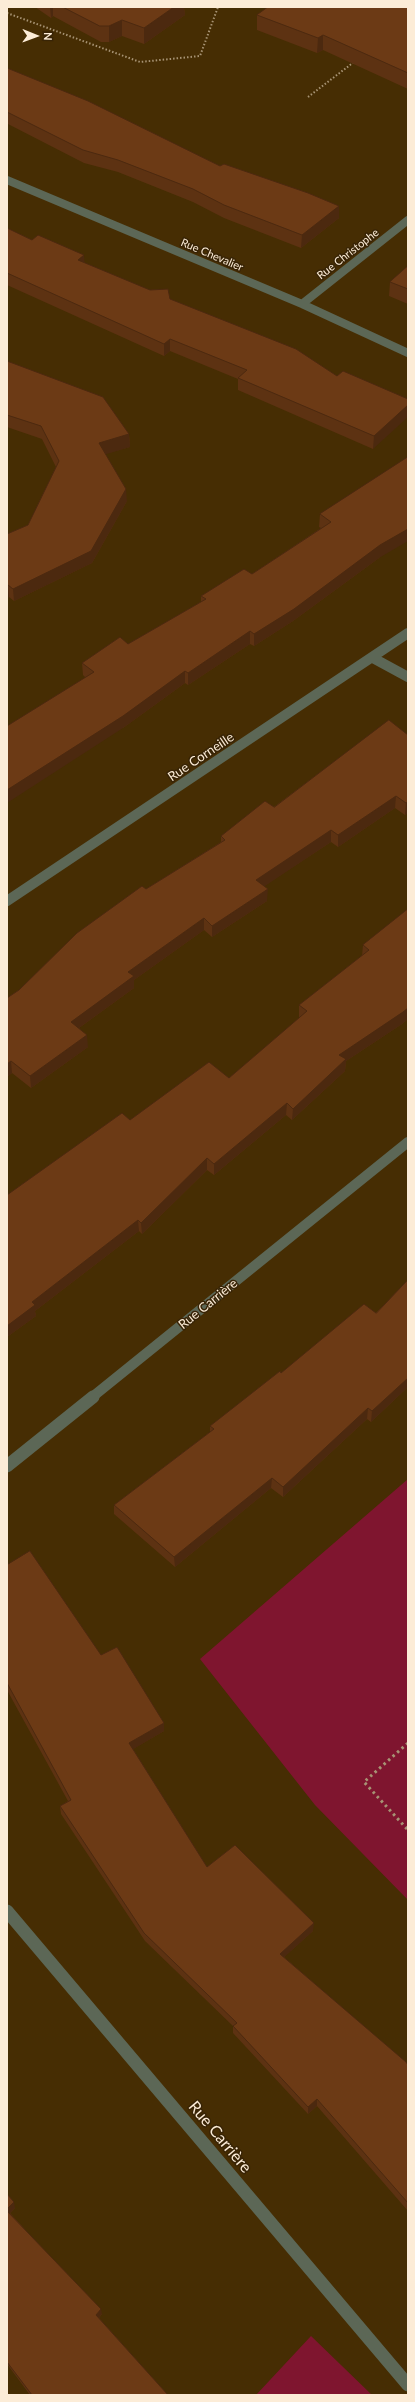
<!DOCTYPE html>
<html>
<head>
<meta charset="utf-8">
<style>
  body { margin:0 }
  #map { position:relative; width:415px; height:2402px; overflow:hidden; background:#462d03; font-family:Lato,sans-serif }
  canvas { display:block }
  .frame { position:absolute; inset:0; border:8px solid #fcecd7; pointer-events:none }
  .north { position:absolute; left:16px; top:16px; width:40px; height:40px; -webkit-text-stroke:3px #382406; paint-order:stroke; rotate:91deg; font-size:11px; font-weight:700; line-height:16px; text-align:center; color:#fcecd7 }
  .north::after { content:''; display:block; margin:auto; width:14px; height:18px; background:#fcecd7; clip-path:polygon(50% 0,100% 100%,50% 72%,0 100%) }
</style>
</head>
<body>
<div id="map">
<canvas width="415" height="2402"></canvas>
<div class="frame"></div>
<div class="north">N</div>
</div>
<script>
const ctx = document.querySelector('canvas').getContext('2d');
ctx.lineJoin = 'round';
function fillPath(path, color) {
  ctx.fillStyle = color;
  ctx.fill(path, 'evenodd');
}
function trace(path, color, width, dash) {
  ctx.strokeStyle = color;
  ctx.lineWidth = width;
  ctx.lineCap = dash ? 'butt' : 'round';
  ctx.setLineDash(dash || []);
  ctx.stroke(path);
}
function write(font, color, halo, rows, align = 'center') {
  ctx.font = font + ' Lato,sans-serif';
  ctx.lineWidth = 3;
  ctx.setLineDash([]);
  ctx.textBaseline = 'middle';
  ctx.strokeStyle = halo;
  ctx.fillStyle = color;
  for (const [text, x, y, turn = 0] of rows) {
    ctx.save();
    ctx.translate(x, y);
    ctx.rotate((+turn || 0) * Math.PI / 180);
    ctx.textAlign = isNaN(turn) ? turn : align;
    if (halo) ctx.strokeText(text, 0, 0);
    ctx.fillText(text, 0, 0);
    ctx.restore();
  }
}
const green = new Path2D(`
  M 408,1479 L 408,1900 L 315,1805 L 200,1659 Z
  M 311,2336 L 372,2395 L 256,2395 Z`);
const pathFar1 = new Path2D(`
  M 7,13 L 140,62 L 200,56 L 218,7
  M 308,97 L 354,62`);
const path = new Path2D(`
  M 408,1743 L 364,1782 L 408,1830`);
const minorFar2 = new Path2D(`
  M 7,180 L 302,304 L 408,353
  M 302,304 L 408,220`);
const minorFar1 = new Path2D(`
  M 373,658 L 408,677
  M 7,901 L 408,633
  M 91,1398 L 408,1142`);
const minor = new Path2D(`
  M 7,1466 L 93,1397
  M 7,1911 L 408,2385`);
const wall = new Path2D(`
  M 35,7 L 184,7 L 185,15 L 144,44 L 122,36 L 109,42 L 101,42 L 53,16 L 51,18 Z
  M 408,7 L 408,89 L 323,50 L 317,53 L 257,30 L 257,15 Z
  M 7,68 L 220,166 L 339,218 L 301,248 L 224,218 L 193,202 L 118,172 L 84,163 L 8,124 L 7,125 Z
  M 7,228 L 32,240 L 85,263 L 170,299 L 337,376 L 408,399 L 373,449 L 238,390 L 238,379 L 170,351 L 164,356 L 7,285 Z
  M 408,266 L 408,304 L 389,296 L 390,282 Z
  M 7,361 L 129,434 L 130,447 L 105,454 L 127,501 L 92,563 L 14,601 L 9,597 L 7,598 L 7,534 L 28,525 L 56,467 L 42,439 L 7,427 Z
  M 408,457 L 379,558 L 293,621 L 254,646 L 250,644 L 188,685 L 185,683 L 123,728 L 85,677 L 83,675 L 82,663 L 128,644 L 201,602 L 201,596 L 252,574 L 321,528 L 319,527 L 320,514 Z
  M 408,735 L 408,813 L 405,815 L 395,808 L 338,847 L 331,842 L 264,886 L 267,901 L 212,937 L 204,930 L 134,980 L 134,988 L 79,1028 L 88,1047 L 31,1088 L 12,1073 L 7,1077 L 7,998 L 19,990 L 146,889 L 221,842 L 221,836 Z
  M 408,909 L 408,1019 L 402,1024 L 346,1061 L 345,1071 L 292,1120 L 286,1115 L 214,1175 L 207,1170 L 142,1234 L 139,1231 L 35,1311 L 36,1316 L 7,1337 L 130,1120 L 229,1078 L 300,1018 L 299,1017 L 299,1005 L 362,956 L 363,945 Z
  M 408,1280 L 408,1387 L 371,1422 L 367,1419 L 283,1497 L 271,1488 L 175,1567 L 114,1514 L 114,1505 L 210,1432 L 210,1426 L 281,1373 L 376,1313 Z
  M 7,1565 L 101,1655 L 164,1723 L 164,1731 L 133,1749 L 207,1867 L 313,1931 L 284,1957 L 408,2065 L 408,2211 L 317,2106 L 308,2114 L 233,2033 L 233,2026 L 145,1941 L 61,1814 L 60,1806 L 68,1801 L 7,1690 Z
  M 7,2194 L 15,2208 L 10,2213 L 102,2314 L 99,2318 L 168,2395 L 30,2395 L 7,2364 Z`);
const shadedWall = new Path2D(`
  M 50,7 L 53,7 L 53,16 L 51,18 Z
  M 174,7 L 184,7 L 185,15 L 144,44 L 144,28 Z
  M 122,20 L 122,36 L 109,42 L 109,26 Z
  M 323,35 L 323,50 L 317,53 L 318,38 Z
  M 7,111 L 8,124 L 7,125 Z
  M 339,206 L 339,218 L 301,248 L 302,235 Z
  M 84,255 L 85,268 L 78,260 Z
  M 170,339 L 170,351 L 164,356 L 164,344 Z
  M 408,405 L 408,417 L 373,449 L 374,436 Z
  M 129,434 L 130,447 L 100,456 L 99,443 Z
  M 126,489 L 127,501 L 92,563 L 14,601 L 13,589 Z
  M 408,529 L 408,541 L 379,558 L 293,621 L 254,646 L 254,634 L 380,545 Z
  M 7,585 L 8,585 L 9,597 L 7,598 Z
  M 250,631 L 250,644 L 188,685 L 188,673 Z
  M 185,671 L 185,683 L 123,728 L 7,803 L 7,790 Z
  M 396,796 L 395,808 L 338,847 L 338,835 Z
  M 408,802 L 408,813 L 405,815 L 406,803 Z
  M 331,830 L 331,842 L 256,892 L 256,880 Z
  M 268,889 L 267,901 L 212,937 L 212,926 Z
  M 204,918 L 204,930 L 134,980 L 134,988 L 72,1033 L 71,1022 L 128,972 Z
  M 408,1008 L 408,1019 L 402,1024 L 346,1061 L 345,1071 L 292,1120 L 293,1109 L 339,1055 Z
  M 87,1035 L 88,1047 L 31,1088 L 30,1076 Z
  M 11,1061 L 12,1073 L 7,1077 L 7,1064 Z
  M 287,1103 L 286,1115 L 214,1175 L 214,1164 Z
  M 207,1158 L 207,1170 L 142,1234 L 141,1223 Z
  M 138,1220 L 139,1231 L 35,1311 L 36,1316 L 7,1337 L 7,1326 L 32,1302 Z
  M 408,1378 L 408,1387 L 371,1422 L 372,1411 Z
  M 368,1408 L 367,1419 L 283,1497 L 283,1487 Z
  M 272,1478 L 271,1488 L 175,1567 L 174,1557 Z
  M 164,1723 L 164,1731 L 130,1751 L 129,1743 Z
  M 314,1923 L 313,1931 L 280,1961 L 280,1954 Z
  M 317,2099 L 317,2106 L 308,2114 L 308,2107 Z
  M 14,2202 L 15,2208 L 8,2215 L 7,2209 Z
  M 101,2309 L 102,2314 L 97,2320 L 96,2315 Z`);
const building = new Path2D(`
  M 63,7 L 174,7 L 144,28 L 122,20 L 109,26 L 100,26 Z
  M 268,7 L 408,7 L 408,73 L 323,35 L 318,38 L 257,15 Z
  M 7,68 L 88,101 L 220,166 L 224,164 L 308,193 L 339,206 L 302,235 L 224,205 L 193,189 L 118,160 L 83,150 L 7,112 Z
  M 7,228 L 32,240 L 38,235 L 84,255 L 78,260 L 150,290 L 168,289 L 170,299 L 296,349 L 337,376 L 343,371 L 408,399 L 408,405 L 374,436 L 238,378 L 247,370 L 170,339 L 164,344 L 7,273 Z
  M 408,266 L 408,289 L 390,282 Z
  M 7,361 L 103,397 L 129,434 L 99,443 L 126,489 L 91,551 L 13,589 L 8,585 L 7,585 L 7,534 L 28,525 L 59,461 L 41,426 L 7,415 Z
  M 408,457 L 408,529 L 380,545 L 294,609 L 254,634 L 250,631 L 188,673 L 185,671 L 123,716 L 7,790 L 7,726 L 94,672 L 82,663 L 120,637 L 128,644 L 206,599 L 201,596 L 244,569 L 252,574 L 331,522 L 320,514 Z
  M 389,720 L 408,735 L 408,802 L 406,803 L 396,796 L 338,835 L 331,830 L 256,880 L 268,889 L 212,926 L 204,918 L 128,972 L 134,976 L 71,1022 L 87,1035 L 30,1076 L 11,1061 L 7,1064 L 7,998 L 19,990 L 77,933 L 142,886 L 146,889 L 225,840 L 221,836 L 265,801 L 274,807 Z
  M 408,909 L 408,1008 L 403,1012 L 339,1055 L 346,1059 L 293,1109 L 287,1103 L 214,1164 L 207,1158 L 141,1223 L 138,1220 L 32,1302 L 35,1305 L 7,1326 L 7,1195 L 122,1113 L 130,1120 L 209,1062 L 229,1078 L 307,1011 L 299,1005 L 369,950 L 363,945 Z
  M 408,1280 L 408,1378 L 372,1411 L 368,1408 L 283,1487 L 272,1478 L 174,1557 L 114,1505 L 214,1429 L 210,1426 L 280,1371 L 281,1373 L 364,1304 L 376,1313 Z
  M 30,1551 L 101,1655 L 117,1647 L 164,1723 L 129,1743 L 207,1867 L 235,1845 L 314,1923 L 280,1954 L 406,2062 L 408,2065 L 408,2203 L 317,2099 L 308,2107 L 233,2026 L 237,2023 L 144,1933 L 60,1806 L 71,1800 L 7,1683 L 7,1565 Z
  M 7,2194 L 14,2202 L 7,2209 Z
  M 7,2211 L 101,2309 L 96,2315 L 168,2395 L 32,2395 L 7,2362 Z`);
const farStreetnames = [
  ["Rue Christophe",348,254,-38],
  ["Rue Chevalier",212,255,23]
];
const streetNames = [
  ["Rue Corneille",201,757,-34],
  ["Rue Carrière",208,1304,-39]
];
const nearStreetnames = [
  ["Rue Carrière",220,2137,50]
];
fillPath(green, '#7f152f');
trace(pathFar1, '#a79374', 2, [1.5, 2]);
trace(path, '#a79374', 3, [2.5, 3.5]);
trace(minorFar2, '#5c6756', 8);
trace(minorFar1, '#5c6756', 10);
trace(minor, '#5c6756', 13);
fillPath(wall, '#5d3212');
fillPath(shadedWall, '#4c290f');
fillPath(building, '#6c3a15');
trace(building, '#4c290f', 1);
write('11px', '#fcecd7', '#382406', farStreetnames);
write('13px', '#fcecd7', '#382406', streetNames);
write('16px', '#fcecd7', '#382406', nearStreetnames);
</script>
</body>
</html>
